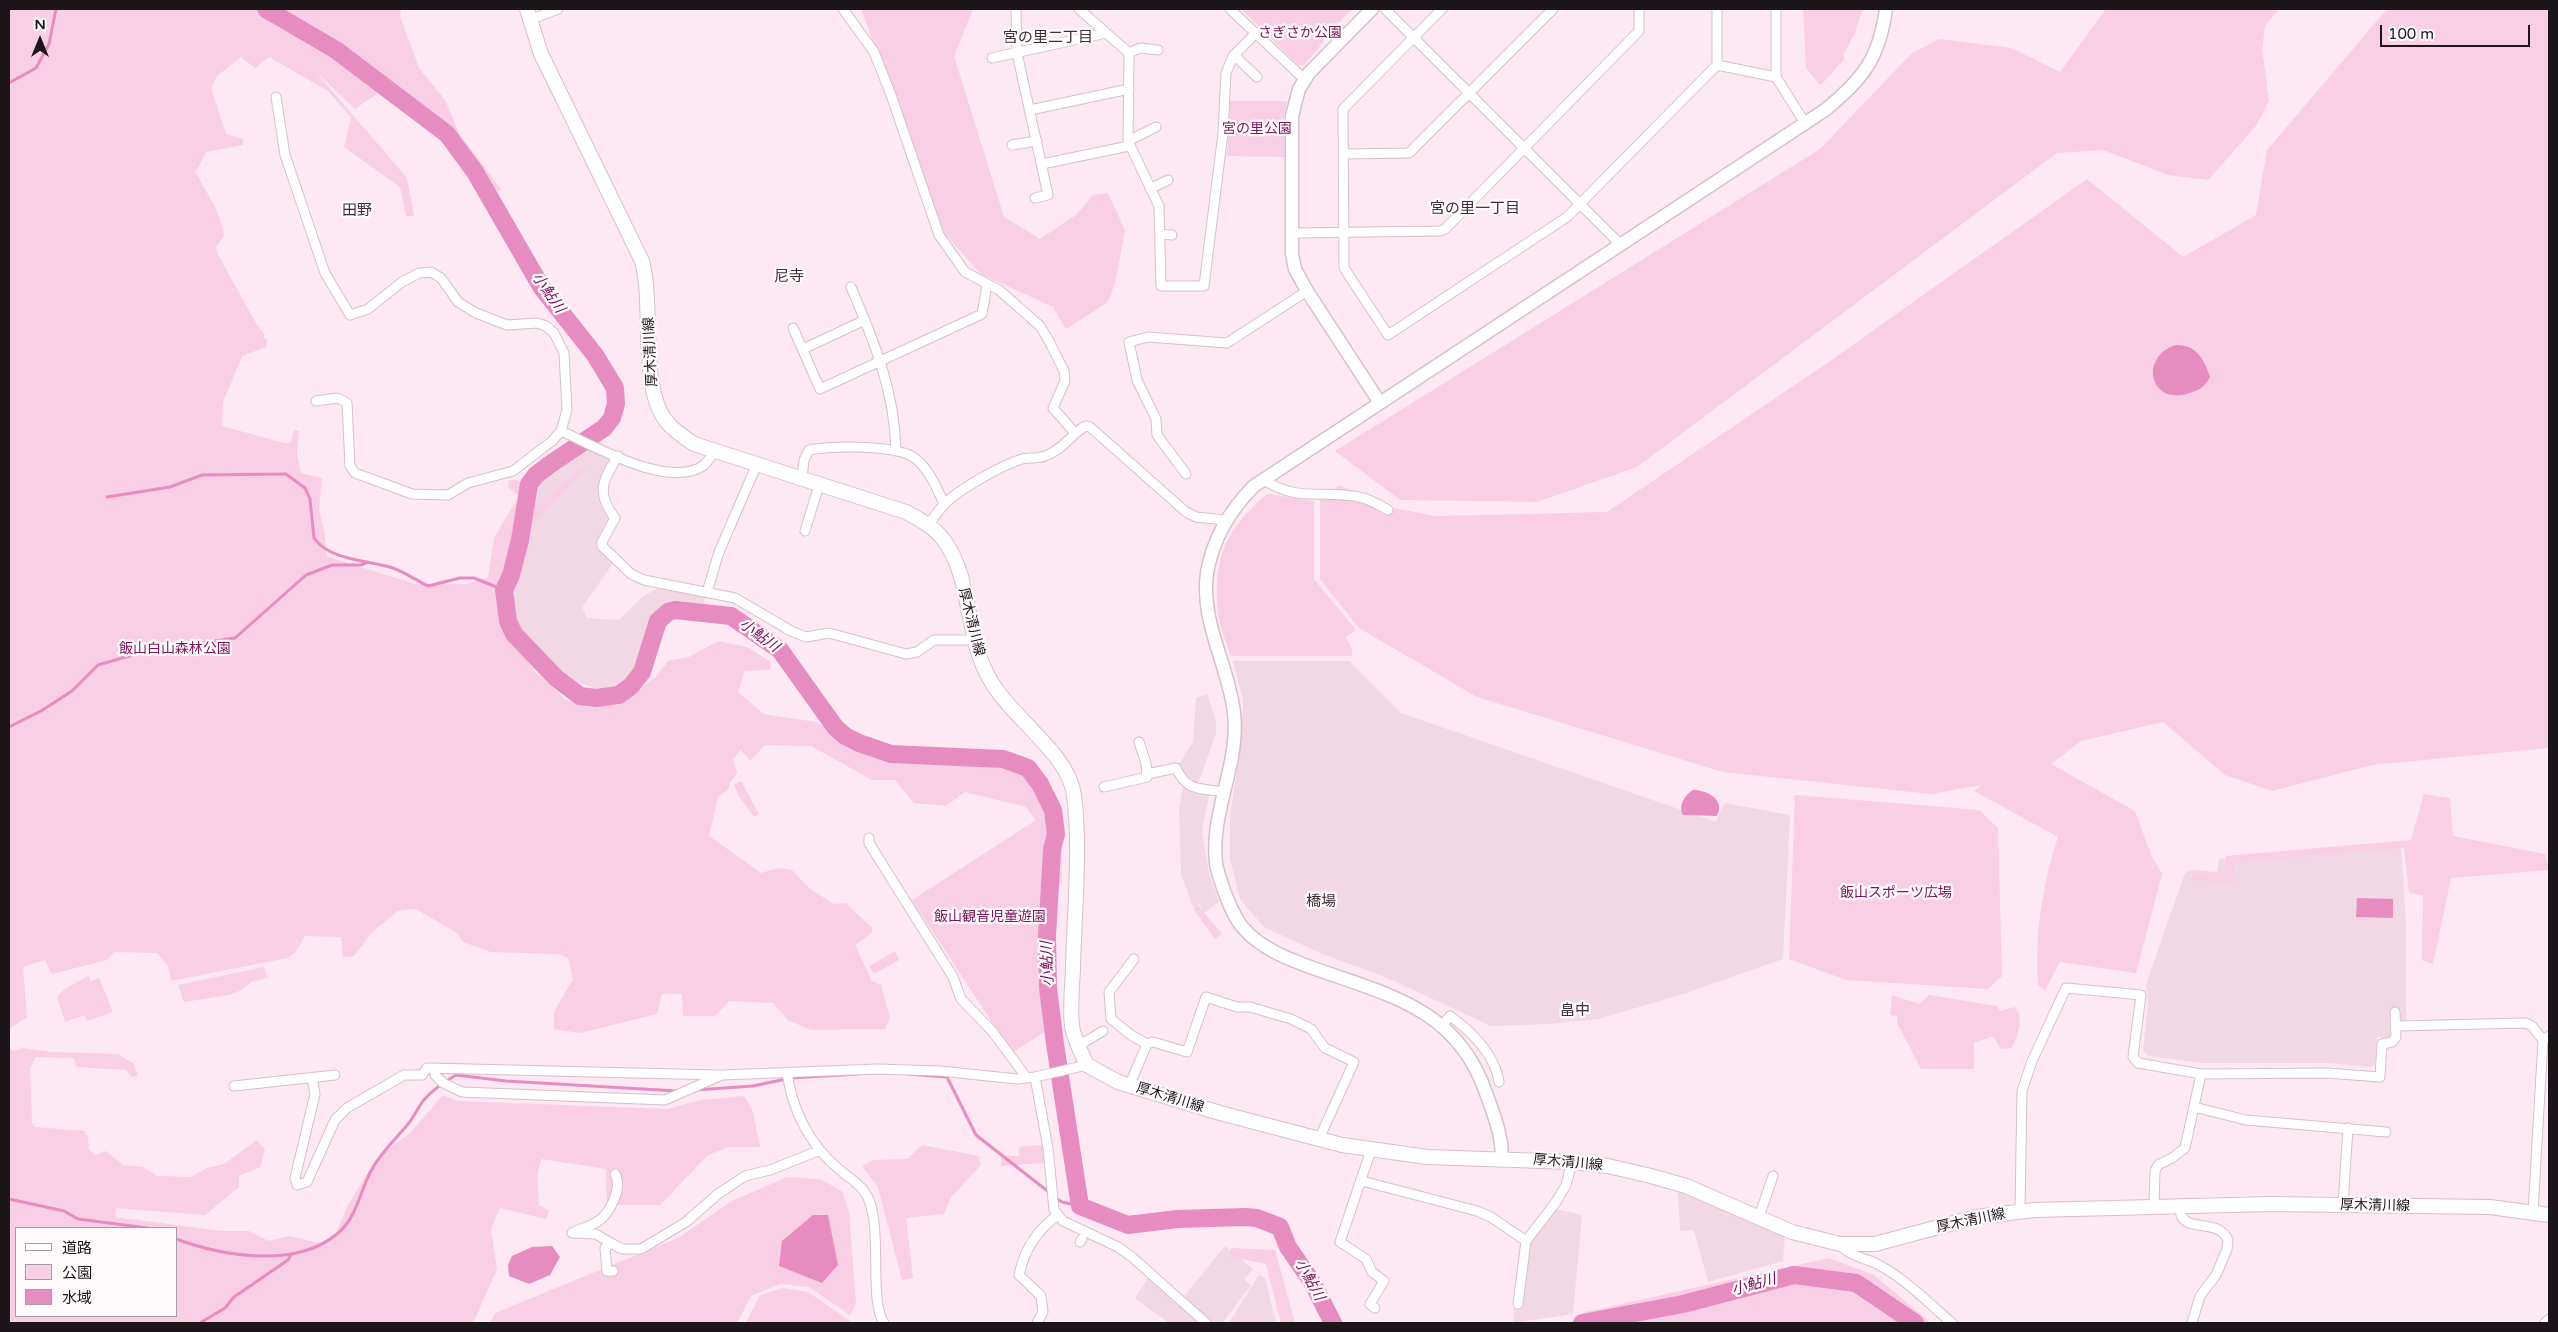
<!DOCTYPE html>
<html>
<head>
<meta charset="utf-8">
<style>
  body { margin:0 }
  #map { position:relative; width:2558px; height:1332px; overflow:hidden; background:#fde8f3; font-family:"Varela Round","Noto Sans JP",sans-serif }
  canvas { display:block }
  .frame { position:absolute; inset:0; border:10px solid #1c1519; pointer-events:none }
  .legend { position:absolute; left:15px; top:1227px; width:162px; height:90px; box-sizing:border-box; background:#fffbfd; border:1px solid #a49fa2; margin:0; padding:6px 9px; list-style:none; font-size:15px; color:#1c1519 }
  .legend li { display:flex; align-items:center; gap:10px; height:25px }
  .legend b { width:25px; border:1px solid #a49fa2 }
  .north { position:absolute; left:15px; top:15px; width:50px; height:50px; -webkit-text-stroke:4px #fffbfd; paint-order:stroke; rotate:0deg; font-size:14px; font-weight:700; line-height:20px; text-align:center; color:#1c1519 }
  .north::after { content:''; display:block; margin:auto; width:18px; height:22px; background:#1c1519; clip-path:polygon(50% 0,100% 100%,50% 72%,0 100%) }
  .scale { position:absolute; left:2380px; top:25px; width:150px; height:22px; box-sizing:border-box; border:2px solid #1c1519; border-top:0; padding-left:6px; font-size:15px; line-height:18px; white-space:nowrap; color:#1c1519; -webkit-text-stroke:4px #fffbfd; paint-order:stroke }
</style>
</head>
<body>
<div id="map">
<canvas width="2558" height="1332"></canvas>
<div class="frame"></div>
<ul class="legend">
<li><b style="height:6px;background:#fff"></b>道路</li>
<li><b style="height:14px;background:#f9cfe5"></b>公園</li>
<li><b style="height:14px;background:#e78cc1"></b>水域</li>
</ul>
<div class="north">N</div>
<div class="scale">100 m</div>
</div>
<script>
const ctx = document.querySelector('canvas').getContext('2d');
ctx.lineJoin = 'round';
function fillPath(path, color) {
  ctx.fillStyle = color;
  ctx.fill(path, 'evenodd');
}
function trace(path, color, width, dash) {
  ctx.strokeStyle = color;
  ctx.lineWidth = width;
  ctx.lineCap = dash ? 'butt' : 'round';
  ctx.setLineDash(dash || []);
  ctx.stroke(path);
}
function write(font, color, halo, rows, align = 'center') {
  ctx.font = font + ' "Varela Round","Noto Sans JP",sans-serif';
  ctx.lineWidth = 4.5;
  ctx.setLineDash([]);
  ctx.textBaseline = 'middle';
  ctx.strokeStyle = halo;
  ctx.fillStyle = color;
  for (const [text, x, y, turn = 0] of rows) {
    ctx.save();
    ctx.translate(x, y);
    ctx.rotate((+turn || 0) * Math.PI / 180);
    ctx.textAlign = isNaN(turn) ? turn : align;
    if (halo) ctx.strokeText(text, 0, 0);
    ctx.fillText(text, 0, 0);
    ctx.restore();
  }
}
const built = new Path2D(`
  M 588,446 L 610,456 L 612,460 L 599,488 L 603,507 L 612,518 L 612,522 L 596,545 L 614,562 L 582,607 L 587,618 L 619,620 L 642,597 L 662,586 L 706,595 L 703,607 L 668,603 L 657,610 L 640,661 L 629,681 L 616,690 L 596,689 L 562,676 L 534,646 L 521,629 L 514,614 L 514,575 L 533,508 L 534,484 L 539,476 L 554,464 L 579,448 Z
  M 1233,661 L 1349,661 L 1401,713 L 1716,822 L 1724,803 L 1790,815 L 1783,959 L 1680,995 L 1598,1019 L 1548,1024 L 1491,1026 L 1385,977 L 1320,953 L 1264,927 L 1240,899 L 1230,859 L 1230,817 L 1242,733 L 1243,700 Z
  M 1207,694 L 1216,721 L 1216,734 L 1198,783 L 1185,781 L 1178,766 L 1193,742 L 1196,698 Z
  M 1185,786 L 1210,791 L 1202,830 L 1209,874 L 1219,902 L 1204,913 L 1199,904 L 1193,907 L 1181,874 L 1179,809 L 1183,787 Z
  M 2401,845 L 2406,922 L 2406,1022 L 2391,1022 L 2391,1038 L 2377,1037 L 2375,1064 L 2370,1067 L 2329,1063 L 2202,1063 L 2148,1056 L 2143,1050 L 2148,1004 L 2146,984 L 2185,873 L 2192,870 L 2217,872 L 2219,859 Z
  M 1678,1191 L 1785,1234 L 1783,1261 L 1708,1282 L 1694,1230 L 1680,1231 Z
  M 1555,1209 L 1582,1215 L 1573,1314 L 1513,1323 L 1514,1304 L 1530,1237 Z
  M 1225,1246 L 1253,1269 L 1244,1280 L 1251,1285 L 1222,1323 L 1212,1323 L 1185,1298 L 1185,1295 Z
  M 1259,1275 L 1265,1278 L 1276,1323 L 1229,1323 Z
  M 1149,1277 L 1200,1323 L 1169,1323 L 1135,1298 Z`);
const green = new Path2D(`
  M 9,9 L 401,9 L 400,16 L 419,68 L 445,100 L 460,135 L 501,189 L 485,202 L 465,173 L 464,158 L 384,80 L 381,91 L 355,109 L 315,71 L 407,178 L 414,216 L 406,216 L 400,187 L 344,147 L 351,117 L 328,91 L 269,57 L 255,68 L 241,57 L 217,76 L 211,88 L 226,134 L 243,139 L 243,145 L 206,152 L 196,172 C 206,193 222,214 224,236 L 216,247 L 217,253 L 256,323 L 265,335 L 263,338 L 267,340 L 266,347 L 242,356 L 223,402 L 222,426 L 284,443 L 291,443 L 294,430 L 299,431 L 297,455 L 301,473 L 322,478 L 319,508 L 325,535 L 326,556 L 415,584 L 466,584 L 488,577 L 494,538 L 519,496 L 508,487 L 509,481 L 514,479 L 523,483 L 527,501 L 538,506 L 582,467 L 585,469 L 518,540 L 510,586 L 510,620 L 534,671 L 566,700 L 589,707 L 618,705 L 656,677 L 668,661 L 689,657 L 718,641 L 747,647 L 771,662 L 770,670 L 745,671 L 738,692 L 764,714 L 816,722 L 862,751 L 960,757 L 1046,781 L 1061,808 L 1062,882 L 1045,898 L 1049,1029 L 1012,1053 L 912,900 L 1036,820 L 1026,807 L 965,792 L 946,806 L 914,803 L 895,780 L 872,780 L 811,746 L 765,745 L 750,761 L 741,750 L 733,759 L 737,773 L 729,784 L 729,789 L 718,797 L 709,836 L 761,873 L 778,868 L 792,870 L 809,888 L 834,904 L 846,903 L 872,928 L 872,933 L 855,945 L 872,981 L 881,985 L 890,1018 L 885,1029 L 811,1030 L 788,1020 L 773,1003 L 729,1001 L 715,1016 L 683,1016 L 682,994 L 662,994 L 657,1014 L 580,1033 L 554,1029 L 554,1012 L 573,979 L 568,958 L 558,954 L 491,952 L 463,942 L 457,933 L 416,909 L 398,911 L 373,931 L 354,956 L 343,957 L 341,937 L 305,936 L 295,953 L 287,958 L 171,981 L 168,966 L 157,953 L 114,952 L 107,960 L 52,974 L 45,960 L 23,967 L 27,1017 L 9,1029 Z
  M 861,9 L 973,9 L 954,56 L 1004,217 L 1040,239 L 1076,215 L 1093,195 L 1108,193 L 1125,231 L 1115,283 L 1108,302 L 1066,329 L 1053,307 L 981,274 L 943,232 Z
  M 1241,9 L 1352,9 C 1334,26 1321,46 1304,65 L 1298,65 Z
  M 1803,9 L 1863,9 L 1854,35 L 1843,55 L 1845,58 L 1822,84 L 1819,84 L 1806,68 Z
  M 2106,9 L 2279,9 L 2265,26 L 2262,49 L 2269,101 L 2256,126 L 2208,180 L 2168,175 L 2103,150 L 2057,153 L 1637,467 L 1537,502 L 1400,500 L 1335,451 L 1820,149 L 1912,53 L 1940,39 L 2011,48 L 2060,72 Z
  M 2387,9 L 2549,9 L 2549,748 L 2372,765 L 2272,791 L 2225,775 L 2163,722 L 2081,741 L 2051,764 L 2135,811 L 2152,857 L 2162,874 L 2136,973 L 2060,962 L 2045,990 L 2038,985 C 2035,933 2042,887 2058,837 L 1974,791 L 1982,785 L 1931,794 L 1723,772 L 1477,697 L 1359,628 L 1320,579 L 1320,494 L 1332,497 L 1338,485 L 1359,493 L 1372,504 L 1436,516 L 1607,512 L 1823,366 L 2087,179 L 2183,257 L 2256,215 L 2267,150 Z
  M 1230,101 L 1287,101 L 1284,118 L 1285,157 L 1227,156 Z
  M 1267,494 L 1314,501 L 1314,579 L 1356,630 L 1346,637 L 1352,649 L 1352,656 L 1231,656 C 1226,642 1219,626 1218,612 C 1212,558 1227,528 1267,494 Z
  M 741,781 L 759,814 L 754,817 L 740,798 L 734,785 Z
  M 2424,794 L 2450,798 L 2453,836 L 2545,854 L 2549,870 L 2451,878 L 2433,964 L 2422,960 L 2423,895 L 2409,893 L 2404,848 L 2235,862 L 2232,883 L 2192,880 L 2192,874 L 2225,873 L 2226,856 L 2411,840 Z
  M 1795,795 L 1979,810 L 1998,828 L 2002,976 L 1988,989 L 1846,980 L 1789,959 Z
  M 1198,905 L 1222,934 L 1215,939 L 1194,910 L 1193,908 Z
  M 895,951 L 899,960 L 874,974 L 869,966 Z
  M 264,967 L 268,978 L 251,982 L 242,990 L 229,995 L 184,1002 L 178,985 Z
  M 88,976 L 91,981 L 99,978 L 113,1012 L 87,1021 L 85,1015 L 65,1022 L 57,997 L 65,989 Z
  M 1892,995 L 1919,1004 L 1929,995 L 1997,1006 L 2000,1011 L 2015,1007 C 2025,1019 2017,1036 2012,1048 L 2001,1049 L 1993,1036 L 1974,1043 L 1974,1069 L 1921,1069 L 1897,1023 L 1897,1016 L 1890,1015 Z
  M 23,1048 L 53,1052 L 118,1054 L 134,1064 L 138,1076 L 132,1077 L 126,1070 L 76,1067 L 74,1058 L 36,1057 L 30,1068 L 32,1123 L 35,1127 L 84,1131 L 88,1137 L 89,1150 L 96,1155 L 106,1151 L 123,1165 L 143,1167 L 157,1176 L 191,1177 L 207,1168 L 224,1164 L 257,1140 L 265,1150 L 260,1167 L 239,1176 L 239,1187 L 205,1215 L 116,1208 L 115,1217 L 222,1231 L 249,1231 L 269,1241 L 289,1236 L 319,1243 L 334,1238 L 348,1205 L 377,1158 L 410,1133 L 443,1095 L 458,1101 L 667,1109 L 701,1100 L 744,1096 L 752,1109 L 760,1147 L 729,1147 L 708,1155 L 660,1205 L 607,1205 L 606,1169 L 542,1159 C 534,1176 539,1187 539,1205 L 549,1211 L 546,1219 L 500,1208 L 491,1229 L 497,1269 L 475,1319 L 471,1323 L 9,1323 L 9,1049 L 15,1051 ZM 16,1228 L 176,1228 L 176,1316 L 16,1316 Z
  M 922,1145 L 979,1156 L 981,1165 L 951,1197 L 944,1214 L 906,1218 L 913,1278 L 902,1280 L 878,1187 L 862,1166 L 874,1160 L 908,1159 Z
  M 1043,1145 L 1045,1163 L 1001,1166 L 1001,1156 L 1019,1156 L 1019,1148 L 1022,1146 Z
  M 787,1177 L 820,1179 L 842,1191 L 849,1212 L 856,1304 L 850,1315 L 809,1287 L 780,1284 L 751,1296 L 737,1323 L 490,1323 L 495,1313 L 678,1238 L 732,1201 Z
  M 1231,1248 L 1275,1250 L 1295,1323 L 1281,1323 L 1266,1264 L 1231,1257 Z
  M 1829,1258 L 1874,1275 L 1931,1323 L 1570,1323 L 1585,1312 Z
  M 783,1288 L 808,1292 L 853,1323 L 746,1323 L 760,1295 Z`);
const water = new Path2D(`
  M 2175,345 C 2196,344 2204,359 2210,377 C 2205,386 2200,390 2190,393 C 2151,407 2138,358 2175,345 Z
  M 1693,790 C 1707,790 1726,800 1717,816 L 1683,815 C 1678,805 1685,795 1693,790 Z
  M 2357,898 L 2393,899 L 2393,918 L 2356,917 Z
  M 813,1215 L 828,1215 L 838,1265 L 822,1283 L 779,1266 L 782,1241 Z
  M 552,1246 L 560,1257 L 550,1275 L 529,1284 L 509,1276 L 508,1265 L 512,1256 L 532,1247 Z`);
const stream = new Path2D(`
  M 9,83 L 36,68 L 49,44 L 56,9
  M 107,497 L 170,487 L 202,475 L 286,474 L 305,488 L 310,499 L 314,538 C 330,561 368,560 393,568 C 404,572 416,580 428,586 L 460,578 L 474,578 L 504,590
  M 9,727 L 41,711 L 72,691 L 98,665 L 143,652 L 235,638 L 306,575 L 332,565 L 361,565 L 368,562
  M 907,1074 L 947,1077 L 976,1135 L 1050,1193
  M 696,1090 L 753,1086 L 791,1078 L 858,1074
  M 1054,1197 L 1062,1202 L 1080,1206
  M 9,1199 L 64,1211 L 78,1219 L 147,1228
  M 176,1239 C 223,1256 295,1269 337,1234 C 357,1218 360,1191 371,1171 C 381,1152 396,1139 409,1123 C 414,1116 418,1108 423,1101 C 432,1090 444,1082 456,1075 L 506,1081 L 677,1091
  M 200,1323 L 225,1308 L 234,1297 L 288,1260 L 291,1255`);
const river = new Path2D(`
  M 266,9 L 336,50 L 447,134 L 475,172 L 542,288 L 595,355 L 615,388 L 616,404 L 612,418 L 604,428 L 549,465 L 536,475 L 529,484 L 520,540 L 511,575 L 504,590 L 508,621 L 514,634 L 556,678 L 580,696 L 596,698 L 619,695 L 631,686 L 642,672 L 658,621 L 668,612 L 675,610 L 731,616 L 780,650 L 835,727 L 845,736 L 859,743 L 891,754 L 1003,759 L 1028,768 L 1040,784 L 1053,810 L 1056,834 L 1052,850 L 1047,936 L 1048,988 L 1055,1044 L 1080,1206 L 1128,1225 L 1177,1219 L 1245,1217 L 1257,1218 L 1280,1227 L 1288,1247 L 1312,1282 L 1333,1323
  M 1582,1323 L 1683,1304 L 1794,1275 L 1856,1283 L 1915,1323`);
const street = new Path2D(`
  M 843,9 L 874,52 L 891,95 L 939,235 L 965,272 L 999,290 L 1040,326 L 1049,341 L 1064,371 L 1065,381 L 1053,408 L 1075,433
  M 1016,9 L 1017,53 L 1048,195 L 1035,198
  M 1079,9 L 1129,53 L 1128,141 L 1159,206 L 1161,286 L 1204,286 L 1223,133 L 1226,73 L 1233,56 L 1256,33
  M 1230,9 L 1304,79
  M 1442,9 L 1343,109 L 1344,268 L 1388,335 L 1567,217 L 1717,65 L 1717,9
  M 1553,9 L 1469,93 L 1620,244
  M 1776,9 L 1776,77 L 1805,123
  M 530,20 L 558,9
  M 1129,53 L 1140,48 L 1158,50
  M 1234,55 L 1257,77
  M 992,58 L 1106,33
  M 1717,65 L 1776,77
  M 276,97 L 285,155 L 325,273 L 350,315 L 368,309 L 402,282 L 419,273 L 431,272 L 441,278 L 458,302 L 476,313 L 507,325 L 537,323 L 546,326 L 554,333 L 564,353 L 567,410 L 561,431 L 552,441 L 513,471 L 468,483 L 448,495 L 412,494 L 355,473 L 350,466 L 347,403 L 338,398 L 316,401
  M 1030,110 L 1129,89
  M 1128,141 L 1156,127
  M 1012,145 L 1037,141
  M 1344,154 L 1409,153 L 1469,93 L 1385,9
  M 1042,164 L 1129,146
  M 1150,189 L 1168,180
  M 1293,233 L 1440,231 L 1445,229 L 1639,31 L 1639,9
  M 1160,234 L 1172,235
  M 851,287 C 874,341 895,392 896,451
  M 793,328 L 820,389 L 982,314 L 987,285
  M 803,349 L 865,320
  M 561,431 C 595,446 667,489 703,466 C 707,463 711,456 715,451
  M 618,456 C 602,481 596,493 615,518 L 602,542 L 602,546 L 631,574 L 644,580 L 735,598 L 791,631 L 806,637 L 829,633 L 906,654 L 917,652 L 934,640 L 974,640
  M 1186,474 L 1157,435 L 1156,419 L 1137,380 L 1129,342 L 1148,337 L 1227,343 L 1307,291
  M 802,478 L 804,460 L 809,450 C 832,446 898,444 916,459 C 930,471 937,488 944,504
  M 1264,480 C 1299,503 1323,489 1359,497 C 1370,499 1379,505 1388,510
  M 928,526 C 933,519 937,512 942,507 C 955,491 1002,465 1022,459 C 1029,457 1037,459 1045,456 C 1061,451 1071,435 1085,426 L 1090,427 L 1186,512 L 1196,517 L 1225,520
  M 805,531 L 819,485
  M 707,592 L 719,552 L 757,464
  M 1147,774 L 1176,768 C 1187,792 1200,788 1224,792
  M 1104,787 L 1147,777 L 1146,763 L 1139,742
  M 869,838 L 869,843 L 953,977 L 961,999 L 992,1031 L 1027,1078
  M 1442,1025 L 1450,1016 C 1472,1032 1495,1055 1499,1082
  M 2396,1026 L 2526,1023 L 2532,1026 L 2543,1040
  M 1147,1044 L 1153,1042 L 1187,1052 L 1206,997 L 1237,1007 L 1250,1007 L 1291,1019 L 1311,1029 L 1325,1048 L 1354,1062 L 1319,1139
  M 1078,1046 L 1103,1031
  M 1087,1065 L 1035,1077 L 1048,1148 L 1054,1210 L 1063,1221 L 1118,1247 L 1132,1257 L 1206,1323
  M 436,1068 L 435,1075 L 443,1083 L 462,1092 L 665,1100 L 722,1075 L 878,1069 L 940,1071 L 1017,1079 L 1035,1077
  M 787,1072 C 792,1110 810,1146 840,1170 C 851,1180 863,1185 869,1200 C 882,1232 869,1302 884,1323
  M 312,1078 L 315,1094 L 295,1178 L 297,1185 L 307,1182 L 335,1120 L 347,1108 L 404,1075 L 422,1075 L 427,1068 L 719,1075
  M 234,1086 L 335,1075
  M 1129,1086 L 1147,1044 L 1131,1035 L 1111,1019 L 1109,992 L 1134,959
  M 2194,1107 L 2246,1120 L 2386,1132
  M 1371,1150 L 1340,1242 L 1366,1259 L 1372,1272 L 1384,1281 L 1370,1304 L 1375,1308
  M 1362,1181 L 1477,1211 L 1491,1217 L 1526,1241
  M 2154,1205 L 2155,1171 L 2158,1165 L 2172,1158 L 2185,1148 L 2201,1074
  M 2180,1205 C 2180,1208 2180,1215 2182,1217 C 2190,1231 2219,1219 2228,1240 L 2227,1249 L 2216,1275 L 2200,1296 L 2192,1323
  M 2343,1205 L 2348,1128
  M 2020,1210 L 2022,1091 L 2032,1061 L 2066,988 L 2141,995 L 2133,1057 L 2138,1063 L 2201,1074 L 2327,1073 L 2380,1077 L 2382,1044 L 2392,1042 L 2396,1037 L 2395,1012
  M 2533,1212 L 2543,1040 L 2549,1036
  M 1759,1217 L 1773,1176
  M 1080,1242 L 1082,1239
  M 612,1244 L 596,1234 L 572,1233 C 580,1229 590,1226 597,1222 C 610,1214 623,1187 615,1174
  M 1840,1244 C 1848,1255 1860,1257 1873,1262 C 1903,1276 1927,1302 1952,1323
  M 613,1271 L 607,1271 L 605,1248 L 611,1243 L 622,1249 L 641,1249 L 686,1222 L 718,1194 L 745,1176 L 770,1170 L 818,1151
  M 1518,1304 L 1526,1241 L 1556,1202 L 1566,1185 L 1572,1162
  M 1037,1323 L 1043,1312 L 1041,1296 L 1019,1275 C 1024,1250 1037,1230 1058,1215
  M 2545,1323 L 2549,1319`);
const secondary = new Path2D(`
  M 1372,9 L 1309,73 L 1299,89 L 1292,116 L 1292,254 L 1295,269 L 1307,291 L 1380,403
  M 1502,1158 C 1502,1135 1494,1115 1486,1093 C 1457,1008 1388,995 1313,968 C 1288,959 1262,949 1244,929 C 1234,918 1228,901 1223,888 C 1221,880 1217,872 1216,863 C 1210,812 1240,764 1234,713 C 1229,666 1200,622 1207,573 C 1213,538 1229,511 1254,486 L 1825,110 C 1863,79 1879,59 1886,9`);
const primary = new Path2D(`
  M 527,9 L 541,54 L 642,261 C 654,305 639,389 667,422 C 674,431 685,438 694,444 L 906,512 C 919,519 934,527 943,539 C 972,577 965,632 987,674 C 1008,717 1068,751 1074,795 C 1081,847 1074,915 1073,969 C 1072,987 1070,1008 1072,1026 C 1074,1039 1081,1052 1087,1065 L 1118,1082 L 1220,1113 L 1342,1145 L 1427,1157 L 1572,1162 L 1608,1166 L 1651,1176 L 1686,1186 L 1792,1232 L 1840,1244 L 1875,1244 L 1976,1217 L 2034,1210 L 2271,1204 L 2490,1207 L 2549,1215`);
const parkNames = [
  ["さぎさか公園",1300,33],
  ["宮の里公園",1257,129],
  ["飯山白山森林公園",175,649],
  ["飯山スポーツ広場",1896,893],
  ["飯山観音児童遊園",990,917]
];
const streetNames = [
  ["厚木清川線",651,352,-93],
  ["厚木清川線",971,622,76],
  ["厚木清川線",1170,1098,17],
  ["厚木清川線",1568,1163,5],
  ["厚木清川線",2375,1206,1],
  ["厚木清川線",1971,1221,-12]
];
const neighbourhoodNames = [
  ["宮の里二丁目",1048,38],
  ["宮の里一丁目",1475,209],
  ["田野",357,211],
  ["尼寺",789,277],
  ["橋場",1321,902],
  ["畠中",1575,1011]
];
const waterNames = [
  ["小鮎川",548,293,55],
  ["小鮎川",759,636,36],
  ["小鮎川",1048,964,-92],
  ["小鮎川",1309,1280,61],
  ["小鮎川",1754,1285,-15]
];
fillPath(built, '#f2d7e5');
fillPath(green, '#f9cfe5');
fillPath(water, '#e78cc1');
trace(stream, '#e78cc1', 3);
trace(river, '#e78cc1', 18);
trace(street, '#d5c1cb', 11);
trace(secondary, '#d5c1cb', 15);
trace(primary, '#d5c1cb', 16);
trace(street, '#fff', 9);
trace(secondary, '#fff', 12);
trace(primary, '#fff', 14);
write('14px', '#7e125c', '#fffbfd', parkNames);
write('14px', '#1c1519', '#fffbfd', streetNames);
write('15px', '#3d2e36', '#fffbfd', neighbourhoodNames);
write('italic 15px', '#7a0b58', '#fffbfd', waterNames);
</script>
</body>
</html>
